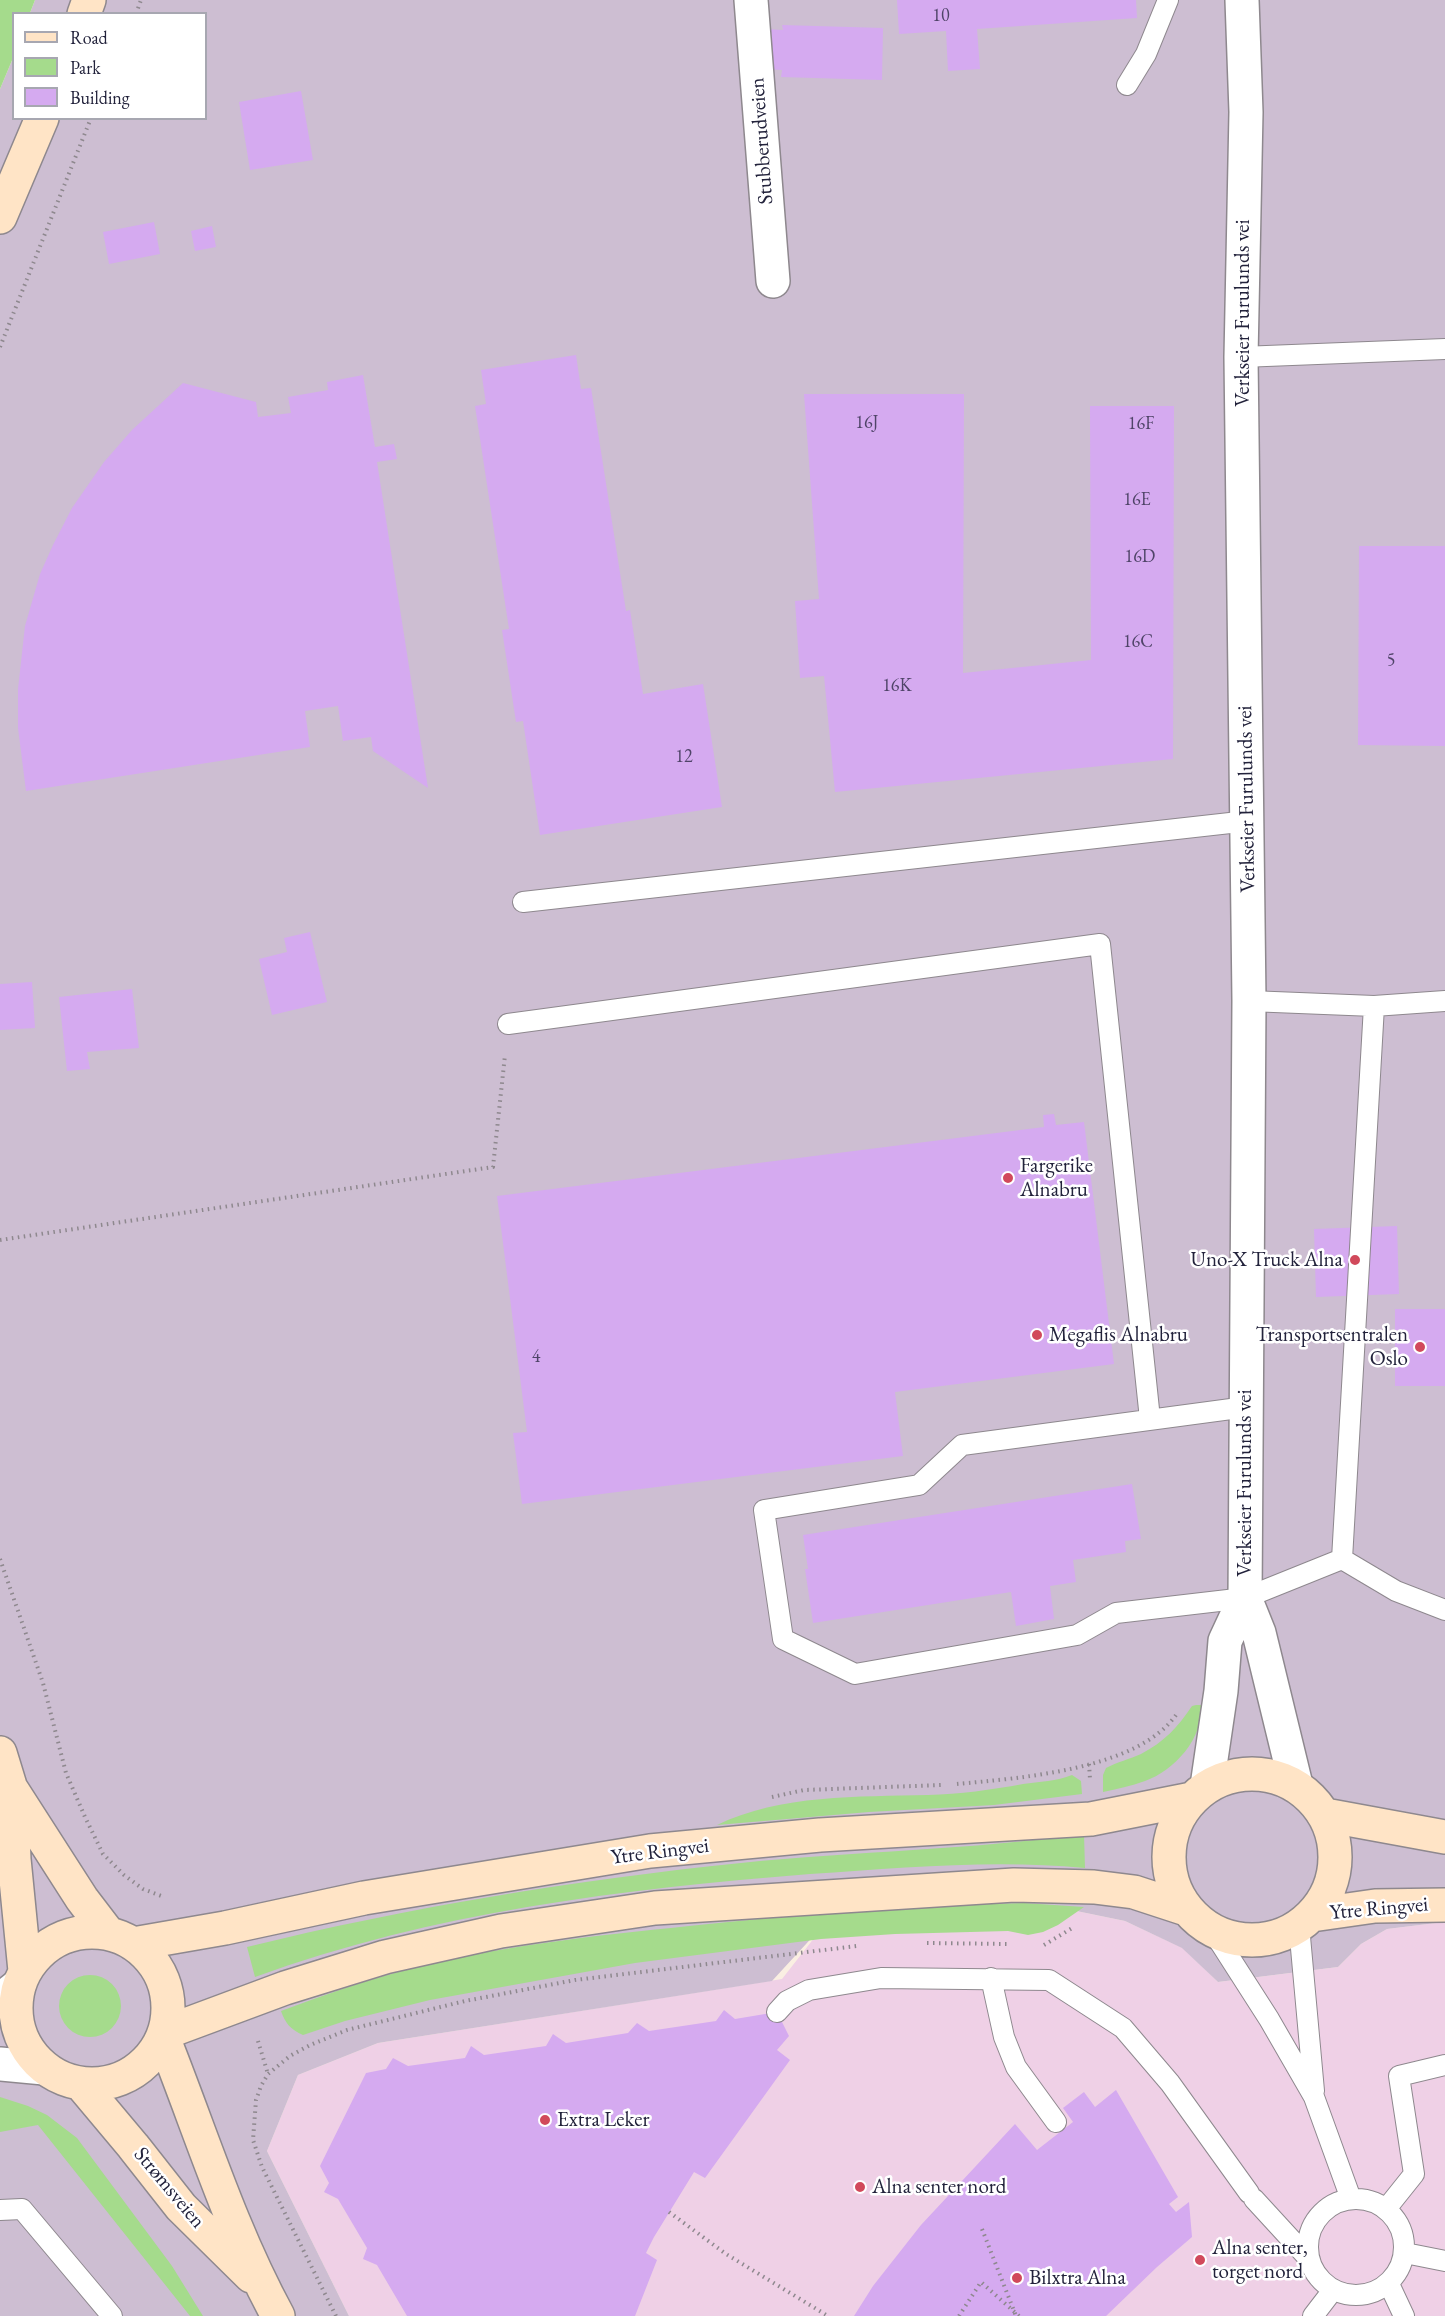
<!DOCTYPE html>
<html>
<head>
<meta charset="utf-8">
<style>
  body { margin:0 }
  #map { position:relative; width:1445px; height:2316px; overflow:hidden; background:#faefe2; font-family:"EB Garamond",serif }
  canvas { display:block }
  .legend { position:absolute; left:12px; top:12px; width:195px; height:108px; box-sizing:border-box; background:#fff; border:2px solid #a7a7b1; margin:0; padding:8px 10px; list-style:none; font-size:18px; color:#22223b }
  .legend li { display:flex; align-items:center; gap:12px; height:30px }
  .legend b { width:30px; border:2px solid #a7a7b1 }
</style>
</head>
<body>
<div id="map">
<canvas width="1445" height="2316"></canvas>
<ul class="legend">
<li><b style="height:8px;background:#ffe4c6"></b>Road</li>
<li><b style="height:16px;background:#a5db8c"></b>Park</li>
<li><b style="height:16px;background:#d5aaf0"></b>Building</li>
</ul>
</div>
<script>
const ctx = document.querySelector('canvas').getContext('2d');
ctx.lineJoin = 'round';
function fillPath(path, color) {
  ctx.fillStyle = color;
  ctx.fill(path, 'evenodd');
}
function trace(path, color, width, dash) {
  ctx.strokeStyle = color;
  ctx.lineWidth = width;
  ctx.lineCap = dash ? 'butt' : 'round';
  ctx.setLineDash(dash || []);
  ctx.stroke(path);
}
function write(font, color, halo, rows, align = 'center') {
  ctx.font = font + ' "EB Garamond",serif';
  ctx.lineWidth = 5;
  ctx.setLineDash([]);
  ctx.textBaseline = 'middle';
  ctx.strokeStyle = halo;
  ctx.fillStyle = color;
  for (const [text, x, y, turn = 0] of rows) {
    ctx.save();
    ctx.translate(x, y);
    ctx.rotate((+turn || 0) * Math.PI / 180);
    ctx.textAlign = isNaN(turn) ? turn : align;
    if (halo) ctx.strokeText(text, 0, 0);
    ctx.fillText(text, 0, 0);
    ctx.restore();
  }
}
const built = new Path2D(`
  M 1057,1907 L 1125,1921 L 1183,1948 L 1218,1982 L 1338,1967 L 1361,1944 L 1387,1929 L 1436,1923 L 1445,1923 L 1445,2316 L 349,2316 L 267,2151 L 298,2075 L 378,2043 L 782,1979 L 829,1919 Z`);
const industrial = new Path2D(`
  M 35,0 L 1445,0 L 1445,1923 L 1436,1923 L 1387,1929 L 1361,1944 L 1338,1967 L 1218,1982 L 1182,1948 L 1125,1921 L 1057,1907 L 829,1919 L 772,1981 L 378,2043 L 298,2075 L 267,2151 L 349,2316 L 0,2316 L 0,89 L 13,58 L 14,118 L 206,118 L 206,14 L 30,13 Z`);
const green = new Path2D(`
  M 0,0 L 35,0 L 30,13 L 14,14 L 13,58 L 0,89 Z
  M 1196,1705 L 1201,1705 C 1204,1738 1174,1771 1145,1781 C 1131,1786 1117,1789 1103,1792 L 1103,1775 L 1106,1768 C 1117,1762 1130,1759 1141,1754 C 1164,1742 1178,1727 1192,1706 Z
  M 1072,1775 L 1081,1781 L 1082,1794 L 994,1805 L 869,1812 L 717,1825 C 781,1794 858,1797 928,1795 C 960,1794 991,1790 1023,1784 C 1039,1782 1057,1781 1072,1775 Z
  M 1084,1834 L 1085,1868 C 994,1859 901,1868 810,1874 C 622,1889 433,1912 255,1977 L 247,1947 C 410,1907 575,1880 741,1863 C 856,1851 970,1850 1084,1834 Z
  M 1024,1903 L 1084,1907 L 1058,1925 L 1043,1932 L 1028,1935 L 1008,1931 L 895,1934 L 821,1939 L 635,1963 L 430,2000 L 345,2021 L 303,2035 C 291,2030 285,2023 281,2011 C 321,1996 361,1982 402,1971 C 495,1946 593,1936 689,1926 C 800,1914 912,1906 1024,1903 Z
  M59 2006a31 31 0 1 1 62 0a31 31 0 1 1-62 0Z
  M 0,2097 L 28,2106 L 47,2115 L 77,2138 L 172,2266 L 203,2316 L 190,2316 L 38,2125 L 0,2132 Z`);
const building = new Path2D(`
  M 897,0 L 1136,0 L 1137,18 L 977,29 L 980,69 L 948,71 L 946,31 L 899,34 Z
  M 782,25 L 883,28 L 882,80 L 781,77 L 782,70 L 765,69 L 766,29 L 783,30 Z
  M 301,91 L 313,160 L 250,170 L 239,102 Z
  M 154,222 L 160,254 L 109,264 L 103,232 Z
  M 212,226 L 216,247 L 195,251 L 191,231 Z
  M 576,355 L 581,389 L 591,388 L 626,611 L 630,610 L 643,694 L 703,684 L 722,807 L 540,835 L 523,721 L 516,722 L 502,630 L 509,629 L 475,406 L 486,404 L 481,370 Z
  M 363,375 L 375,447 L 394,444 L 397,459 L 377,462 L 428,788 L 373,751 L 371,737 L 343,741 L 338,706 L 305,711 L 310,747 L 26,791 L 18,728 L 18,689 L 25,626 L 40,574 L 53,545 L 72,508 L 104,462 L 132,430 L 183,383 L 256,402 L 258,417 L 291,413 L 288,397 L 328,390 L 327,382 Z
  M 804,394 L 964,394 L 963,673 L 1091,660 L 1090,406 L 1174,406 L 1173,759 L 835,792 L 824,676 L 800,678 L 795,601 L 819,599 Z
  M 1359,546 L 1445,546 L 1445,746 L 1358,745 Z
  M 310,932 L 327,1002 L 272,1015 L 259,959 L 287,952 L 284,938 Z
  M 32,982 L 35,1028 L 0,1030 L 0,984 Z
  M 132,989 L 139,1048 L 87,1052 L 90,1069 L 67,1071 L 59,997 Z
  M 1054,1114 L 1056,1125 L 1084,1122 L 1114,1364 L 895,1392 L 903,1456 L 522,1504 L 513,1433 L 527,1432 L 497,1196 L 1044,1127 L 1043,1115 Z
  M 1397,1226 L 1399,1294 L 1316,1297 L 1314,1229 Z
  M 1395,1309 L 1445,1309 L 1445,1386 L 1395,1386 Z
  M 1132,1484 L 1141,1539 L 1125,1541 L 1126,1552 L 1073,1560 L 1076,1582 L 1050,1586 L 1054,1619 L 1016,1626 L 1011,1592 L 813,1623 L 805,1569 L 808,1569 L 803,1535 Z
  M 724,2010 L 735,2019 L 777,2012 L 789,2036 L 777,2050 L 790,2060 L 705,2178 L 694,2172 L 654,2237 L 646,2253 L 657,2260 L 635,2316 L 407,2316 L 377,2265 L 363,2259 L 367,2248 L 338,2199 L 324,2192 L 329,2183 L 320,2166 L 366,2073 L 386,2069 L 393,2058 L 408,2066 L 465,2058 L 471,2046 L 484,2055 L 546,2046 L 553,2034 L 566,2043 L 628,2033 L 637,2023 L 649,2031 L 716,2021 Z
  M 1116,2090 L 1178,2197 L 1169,2204 L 1176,2212 L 1189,2202 L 1192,2237 L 1157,2267 L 1106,2316 L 854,2316 L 873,2286 L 921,2225 L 1015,2124 L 1037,2150 L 1073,2122 L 1063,2108 L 1084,2092 L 1095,2107 Z`);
const path = new Path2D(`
  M 136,14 L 141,0
  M 0,347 L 91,118
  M 0,1240 L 493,1167 L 505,1055
  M 0,1559 L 43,1683 L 66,1773 L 85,1817 L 103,1854 L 124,1875 L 143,1889 L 164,1897
  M 1089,1764 L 1090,1779
  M 957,1784 C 1020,1778 1137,1770 1176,1715
  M 772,1797 L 804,1790 L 941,1785
  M 927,1943 L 1007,1944
  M 1044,1945 L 1074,1927
  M 258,2041 L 268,2074
  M 669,2212 L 726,2254 L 828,2316
  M 982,2229 L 1016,2316
  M 336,2316 L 262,2167 L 253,2140 L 256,2100 L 261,2086 L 268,2074 L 290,2056 L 310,2045 L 347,2030 L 465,2001 L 575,1980 L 857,1946
  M 959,2316 L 981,2282 L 1019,2316`);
const service = new Path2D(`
  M 1127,85 L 1146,54 L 1168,0
  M 1241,357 L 1445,349
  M 523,902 L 1248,821
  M 1374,1006 L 1445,1001
  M 508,1024 L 1100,944 L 1150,1419
  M 1246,1407 L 962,1445 L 919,1485 L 764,1510 L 783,1639 L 855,1674 L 1077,1635 L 1116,1613 L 1245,1598 L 1342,1559 L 1374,1006 L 1249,1001
  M 1342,1559 L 1396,1591 L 1445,1610
  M 1299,1926 L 1314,2091
  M 1212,1930 L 1269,2019 L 1314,2097 L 1351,2199
  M 991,1978 L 1004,2037 L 1016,2067 L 1056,2122
  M 777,2012 L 787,2001 L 809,1990 L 881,1978 L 1049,1980 L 1123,2028 L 1170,2083 L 1249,2193
  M1308 2247a48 48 0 1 1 96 0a48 48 0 1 1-96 0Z
  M 1254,2199 L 1310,2260
  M 1386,2209 L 1414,2174 L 1399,2076 L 1445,2065
  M 0,2210 L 22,2209 L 112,2316
  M 1405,2253 L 1445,2261
  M 1389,2284 L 1404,2316
  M 1313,2316 L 1333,2290`);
const minor = new Path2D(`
  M 751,0 L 773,281
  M 1242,0 L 1246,112 L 1241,357 L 1249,1001 L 1245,1598 L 1259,1633 L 1296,1785
  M 1207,1786 L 1221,1691 L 1225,1641 L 1245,1598
  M 0,2000 L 19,1985
  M 0,2064 L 44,2068`);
const secondary = new Path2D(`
  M 84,14 L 89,0
  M 0,217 L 42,118
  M 0,1753 L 11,1789 L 14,1859 L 25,1971
  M1169 1857a83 83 0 1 1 166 0a83 83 0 1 1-166 0Z
  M 12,1790 L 82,1899 L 108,1933
  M 1325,1815 L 1445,1837
  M 1312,1915 L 1375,1906 L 1445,1905
  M16 2008a76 76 0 1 1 152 0a76 76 0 1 1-152 0Z
  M 133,1944 L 225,1928 L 364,1898 L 650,1851 L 820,1835 L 1091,1819 L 1192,1799
  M 164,2033 L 285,1988 L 385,1957 L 501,1931 L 655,1908 L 1014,1885 L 1094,1887 L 1134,1892 L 1186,1909
  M 163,2037 C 200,2130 230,2228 278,2316
  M 81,2084 L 133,2146 L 181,2207 L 251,2276`);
const markers = [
  [1008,1178,6,"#d1495b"],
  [1355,1260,6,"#d1495b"],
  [1037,1335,6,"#d1495b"],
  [1420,1347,6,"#d1495b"],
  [545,2120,6,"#d1495b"],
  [860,2187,6,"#d1495b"],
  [1200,2260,6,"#d1495b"],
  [1017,2278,6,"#d1495b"]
];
const numberNames = [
  ["10",941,16],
  ["16J",867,423],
  ["16F",1141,424],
  ["16E",1137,500],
  ["16D",1140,557],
  ["16C",1138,642],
  ["5",1391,661],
  ["16K",897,686],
  ["12",684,757],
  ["4",536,1357]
];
const streetNames = [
  ["Stubberudveien",762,141,-94],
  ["Verkseier Furulunds vei",1243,313,-90],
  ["Verkseier Furulunds vei",1247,799,-91],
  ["Verkseier Furulunds vei",1245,1483,-90],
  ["Ytre Ringvei",660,1852,-7],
  ["Ytre Ringvei",1379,1909,-5],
  ["Strømsveien",169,2188,50]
];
const poiNames = [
  ["Fargerike",1020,1166],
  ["Alnabru",1020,1190],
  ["Uno-X Truck Alna",1343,1260,"right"],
  ["Megaflis Alnabru",1049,1335],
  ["Transportsentralen",1408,1335,"right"],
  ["Oslo",1408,1359,"right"],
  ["Extra Leker",557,2120],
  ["Alna senter nord",872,2187],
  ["Alna senter,",1212,2248],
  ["torget nord",1212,2272],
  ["Bilxtra Alna",1029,2278]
];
fillPath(built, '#efd0e6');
fillPath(industrial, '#cdbed2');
fillPath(green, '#a5db8c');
fillPath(building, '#d5aaf0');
trace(service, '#8e888e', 22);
trace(minor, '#8e888e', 36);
trace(secondary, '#8e888e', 36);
trace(path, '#8e888e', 4, [1.5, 4.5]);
trace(service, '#fff', 20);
trace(minor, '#fff', 33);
trace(secondary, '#ffe4c6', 33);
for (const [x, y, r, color] of markers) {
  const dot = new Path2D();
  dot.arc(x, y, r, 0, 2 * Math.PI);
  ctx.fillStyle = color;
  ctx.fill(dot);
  trace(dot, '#fff', 2);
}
write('18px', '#4f4468', null, numberNames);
write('21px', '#22223b', '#fff', streetNames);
write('21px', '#22223b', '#fff', poiNames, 'left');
</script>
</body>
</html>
